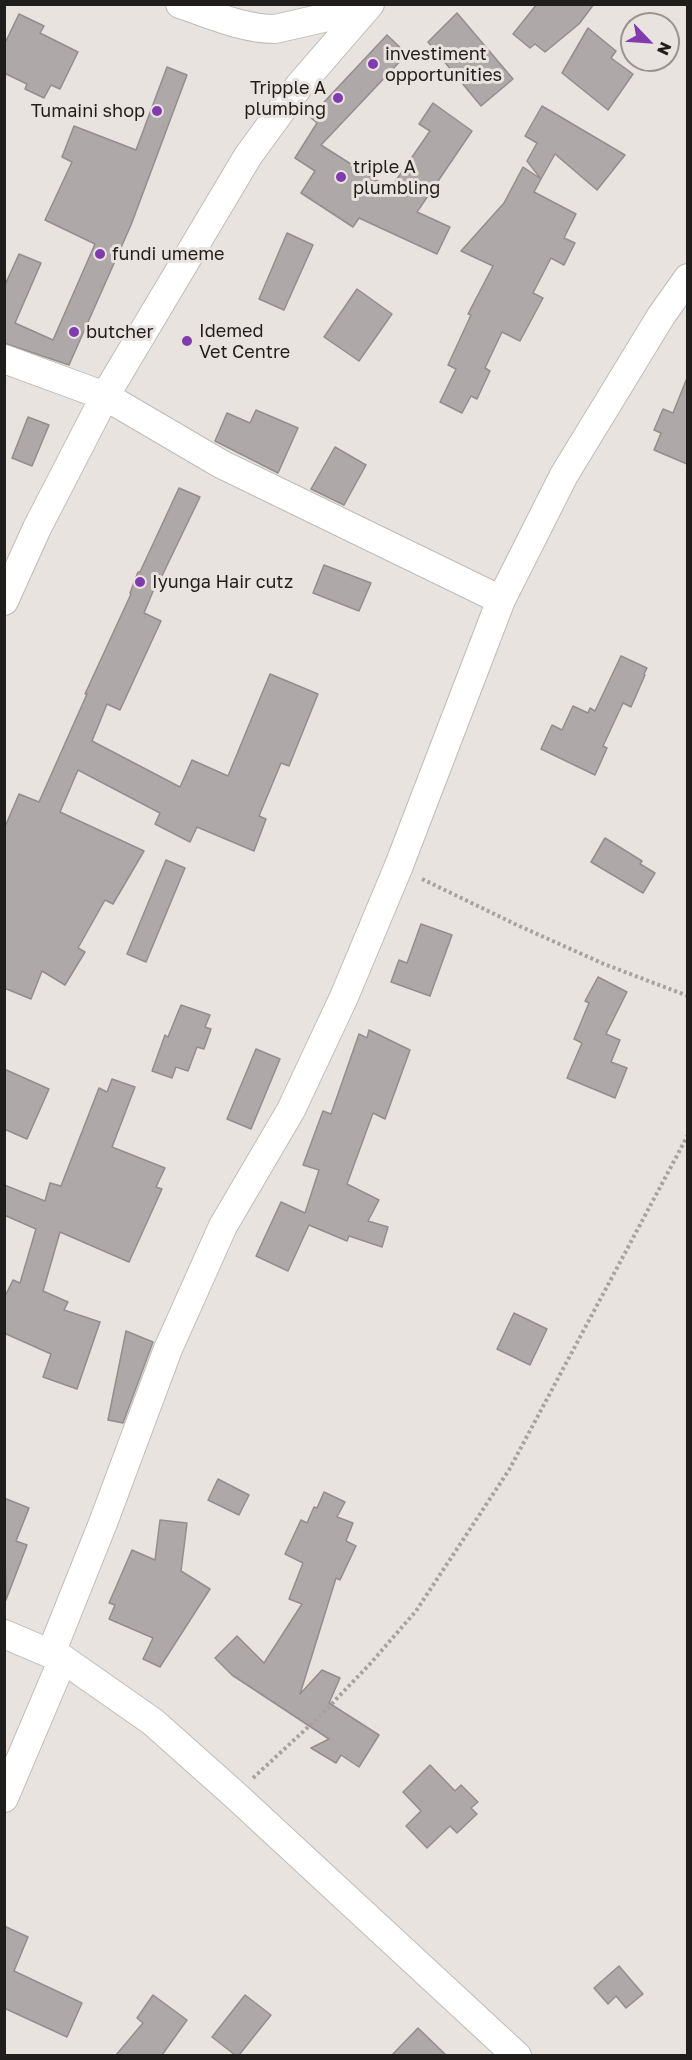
<!DOCTYPE html>
<html>
<head>
<meta charset="utf-8">
<style>
  body { margin:0 }
  #map { position:relative; width:692px; height:2060px; overflow:hidden; background:#e9e3e0; font-family:"Golos Text",sans-serif }
  canvas { display:block }
  .frame { position:absolute; inset:0; border:6px solid #201e1d; pointer-events:none }
  .north { position:absolute; left:620px; top:12px; width:60px; height:60px; box-sizing:border-box; background:#e9e3e0; border:2px solid #999492; border-radius:50%; rotate:115deg; font-size:16px; font-weight:700; line-height:24px; text-align:center; color:#201e1d }
  .north::after { content:''; display:block; margin:auto; width:21px; height:27px; background:#823bad; clip-path:polygon(50% 0,100% 100%,50% 72%,0 100%) }
</style>
</head>
<body>
<div id="map">
<canvas width="692" height="2060"></canvas>
<div class="frame"></div>
<div class="north">N</div>
</div>
<script>
const ctx = document.querySelector('canvas').getContext('2d');
ctx.lineJoin = 'round';
function fillPath(path, color) {
  ctx.fillStyle = color;
  ctx.fill(path, 'evenodd');
}
function trace(path, color, width, dash) {
  ctx.strokeStyle = color;
  ctx.lineWidth = width;
  ctx.lineCap = dash ? 'butt' : 'round';
  ctx.setLineDash(dash || []);
  ctx.stroke(path);
}
function write(font, color, halo, rows, align = 'center') {
  ctx.font = font + ' "Golos Text",sans-serif';
  ctx.lineWidth = 6;
  ctx.setLineDash([]);
  ctx.textBaseline = 'middle';
  ctx.strokeStyle = halo;
  ctx.fillStyle = color;
  for (const [text, x, y, turn = 0] of rows) {
    ctx.save();
    ctx.translate(x, y);
    ctx.rotate((+turn || 0) * Math.PI / 180);
    ctx.textAlign = isNaN(turn) ? turn : align;
    if (halo) ctx.strokeText(text, 0, 0);
    ctx.fillText(text, 0, 0);
    ctx.restore();
  }
}
const building = new Path2D(`
  M 537,4 L 594,4 L 579,24 L 545,52 L 535,44 L 530,48 L 513,34 Z
  M 457,13 L 513,79 L 481,106 L 428,42 Z
  M 19,14 L 44,26 L 40,33 L 78,52 L 60,89 L 51,85 L 44,98 L 25,89 L 27,84 L 4,73 L 4,45 Z
  M 588,28 L 616,51 L 611,58 L 633,74 L 608,110 L 562,73 Z
  M 387,35 L 407,54 L 321,145 L 390,189 L 430,131 L 419,124 L 433,103 L 472,131 L 417,212 L 450,227 L 437,254 L 359,218 L 353,227 L 301,193 L 315,171 L 295,158 L 317,123 L 310,117 Z
  M 167,67 L 187,75 L 131,225 L 69,365 L 4,343 L 4,287 L 19,254 L 41,263 L 15,323 L 53,340 L 95,244 L 45,220 L 72,162 L 62,157 L 74,126 L 136,150 Z
  M 542,106 L 625,155 L 597,190 L 555,154 L 541,179 L 527,161 L 537,143 L 525,136 Z
  M 523,167 L 541,179 L 534,192 L 576,214 L 564,238 L 575,243 L 564,265 L 551,258 L 533,293 L 543,298 L 520,341 L 502,332 L 485,368 L 490,371 L 477,399 L 471,396 L 462,413 L 440,402 L 456,369 L 448,365 L 471,315 L 468,314 L 493,266 L 461,251 L 504,203 Z
  M 287,233 L 313,245 L 284,310 L 259,299 Z
  M 357,289 L 392,314 L 359,361 L 324,337 Z
  M 687,378 L 687,464 L 654,450 L 661,433 L 654,430 L 663,409 L 673,413 Z
  M 256,410 L 298,428 L 278,473 L 215,441 L 227,413 L 250,423 Z
  M 28,417 L 49,425 L 32,466 L 12,458 Z
  M 335,447 L 366,465 L 344,505 L 311,489 Z
  M 179,488 L 200,497 L 161,578 L 159,577 L 144,613 L 161,621 L 120,710 L 107,704 L 92,741 L 180,787 L 192,760 L 228,776 L 270,674 L 318,694 L 289,766 L 281,763 L 259,816 L 266,819 L 254,851 L 197,827 L 190,842 L 155,824 L 160,813 L 78,770 L 60,812 L 144,851 L 113,904 L 105,900 L 78,948 L 85,952 L 65,985 L 42,971 L 31,999 L 4,988 L 4,829 L 19,794 L 39,802 L 87,694 L 85,694 L 131,594 L 130,593 L 138,572 L 140,572 Z
  M 324,565 L 371,583 L 359,611 L 313,593 Z
  M 621,656 L 647,668 L 644,674 L 645,675 L 631,707 L 623,703 L 603,746 L 607,748 L 595,775 L 541,749 L 552,725 L 562,730 L 573,706 L 588,713 L 590,708 L 595,711 Z
  M 605,838 L 642,861 L 640,864 L 655,873 L 643,893 L 591,862 Z
  M 166,860 L 185,868 L 146,962 L 127,954 Z
  M 421,924 L 452,935 L 430,996 L 391,982 L 399,960 L 407,963 Z
  M 598,977 L 627,992 L 606,1034 L 620,1040 L 611,1062 L 627,1068 L 615,1098 L 567,1078 L 582,1043 L 574,1039 L 589,1003 L 585,1001 Z
  M 181,1005 L 210,1015 L 205,1027 L 211,1029 L 204,1049 L 197,1047 L 188,1071 L 176,1067 L 172,1078 L 152,1071 L 165,1035 L 168,1037 Z
  M 369,1030 L 410,1050 L 385,1119 L 373,1113 L 347,1184 L 379,1200 L 368,1221 L 388,1227 L 382,1247 L 349,1236 L 347,1241 L 309,1225 L 288,1271 L 256,1256 L 281,1202 L 305,1213 L 319,1170 L 303,1165 L 323,1111 L 331,1114 L 359,1034 L 367,1038 Z
  M 256,1049 L 280,1059 L 251,1129 L 227,1119 Z
  M 4,1069 L 49,1089 L 27,1139 L 4,1129 Z
  M 112,1079 L 135,1087 L 112,1147 L 165,1168 L 156,1187 L 162,1189 L 129,1262 L 60,1232 L 43,1291 L 68,1302 L 64,1310 L 100,1322 L 77,1389 L 43,1377 L 51,1354 L 4,1333 L 4,1298 L 13,1280 L 20,1283 L 36,1229 L 4,1215 L 4,1185 L 45,1201 L 50,1183 L 61,1186 L 99,1088 L 107,1092 Z
  M 514,1313 L 547,1329 L 530,1365 L 497,1349 Z
  M 126,1331 L 153,1342 L 123,1423 L 108,1420 Z
  M 218,1479 L 249,1495 L 239,1515 L 208,1500 Z
  M 324,1492 L 345,1502 L 337,1517 L 353,1523 L 346,1541 L 356,1546 L 340,1580 L 336,1578 L 300,1694 L 322,1670 L 340,1678 L 329,1703 L 379,1735 L 359,1767 L 341,1755 L 336,1763 L 311,1748 L 329,1739 L 232,1675 L 215,1658 L 237,1636 L 264,1663 L 302,1604 L 289,1599 L 303,1563 L 285,1554 L 301,1520 L 307,1523 L 314,1507 L 317,1508 Z
  M 4,1498 L 29,1508 L 16,1541 L 27,1545 L 6,1600 Z
  M 160,1520 L 187,1523 L 181,1571 L 210,1589 L 160,1667 L 143,1659 L 153,1638 L 109,1619 L 115,1605 L 109,1603 L 132,1550 L 155,1560 Z
  M 430,1765 L 455,1791 L 461,1785 L 478,1802 L 471,1808 L 477,1814 L 457,1833 L 450,1826 L 427,1848 L 406,1826 L 421,1811 L 403,1792 Z
  M 4,1926 L 28,1937 L 14,1971 L 82,2003 L 67,2037 L 4,2008 Z
  M 619,1966 L 643,1994 L 626,2008 L 616,1996 L 608,2004 L 594,1988 Z
  M 153,1995 L 187,2020 L 162,2055 L 116,2055 L 143,2023 L 137,2018 Z
  M 245,1995 L 271,2015 L 239,2055 L 235,2055 L 212,2037 Z
  M 418,2028 L 446,2055 L 392,2055 Z`);
const path = new Path2D(`
  M 422,879 L 517,925 L 604,964 L 688,996
  M 253,1778 L 320,1716 L 369,1665 L 416,1611 L 509,1470 L 688,1135`);
const minor = new Path2D(`
  M 180,4 C 210,14 243,29 275,29 L 367,8
  M 4,359 L 105,396 L 221,464 L 501,600
  M 4,601 L 37,528 L 105,396 L 248,156 L 299,86 L 370,4
  M 4,1634 L 63,1659 L 153,1722 L 235,1795 L 517,2056
  M 51,1653 L 103,1523 L 168,1349 L 223,1226 L 291,1110 L 344,997 L 398,868 L 501,600 L 564,475 L 661,316 L 688,278
  M 4,1798 L 63,1659`);
const markers = [
  [373,64,6,"#823bad"],
  [338,98,6,"#823bad"],
  [157,111,6,"#823bad"],
  [341,177,6,"#823bad"],
  [100,254,6,"#823bad"],
  [74,332,6,"#823bad"],
  [187,341,6,"#823bad"],
  [140,582,6,"#823bad"]
];
const poiNames = [
  ["investiment",385,54],
  ["opportunities",385,75],
  ["Tripple A",326,88,"right"],
  ["plumbing",326,109,"right"],
  ["Tumaini shop",145,111,"right"],
  ["triple A",353,167],
  ["plumbling",353,188],
  ["fundi umeme",112,254],
  ["Idemed",199,331],
  ["Vet Centre",199,352],
  ["butcher",86,332],
  ["Iyunga Hair cutz",152,582]
];
fillPath(building, '#aea8a9');
trace(building, '#948d8f', 1.5);
trace(minor, '#c0bbb7', 30);
trace(path, '#a7a2a0', 4, [3, 3]);
trace(minor, '#fff', 28);
for (const [x, y, r, color] of markers) {
  const dot = new Path2D();
  dot.arc(x, y, r, 0, 2 * Math.PI);
  ctx.fillStyle = color;
  ctx.fill(dot);
  trace(dot, '#e9e3e0', 2);
}
write('18px', '#201e1d', '#e9e3e0', poiNames, 'left');
</script>
</body>
</html>
